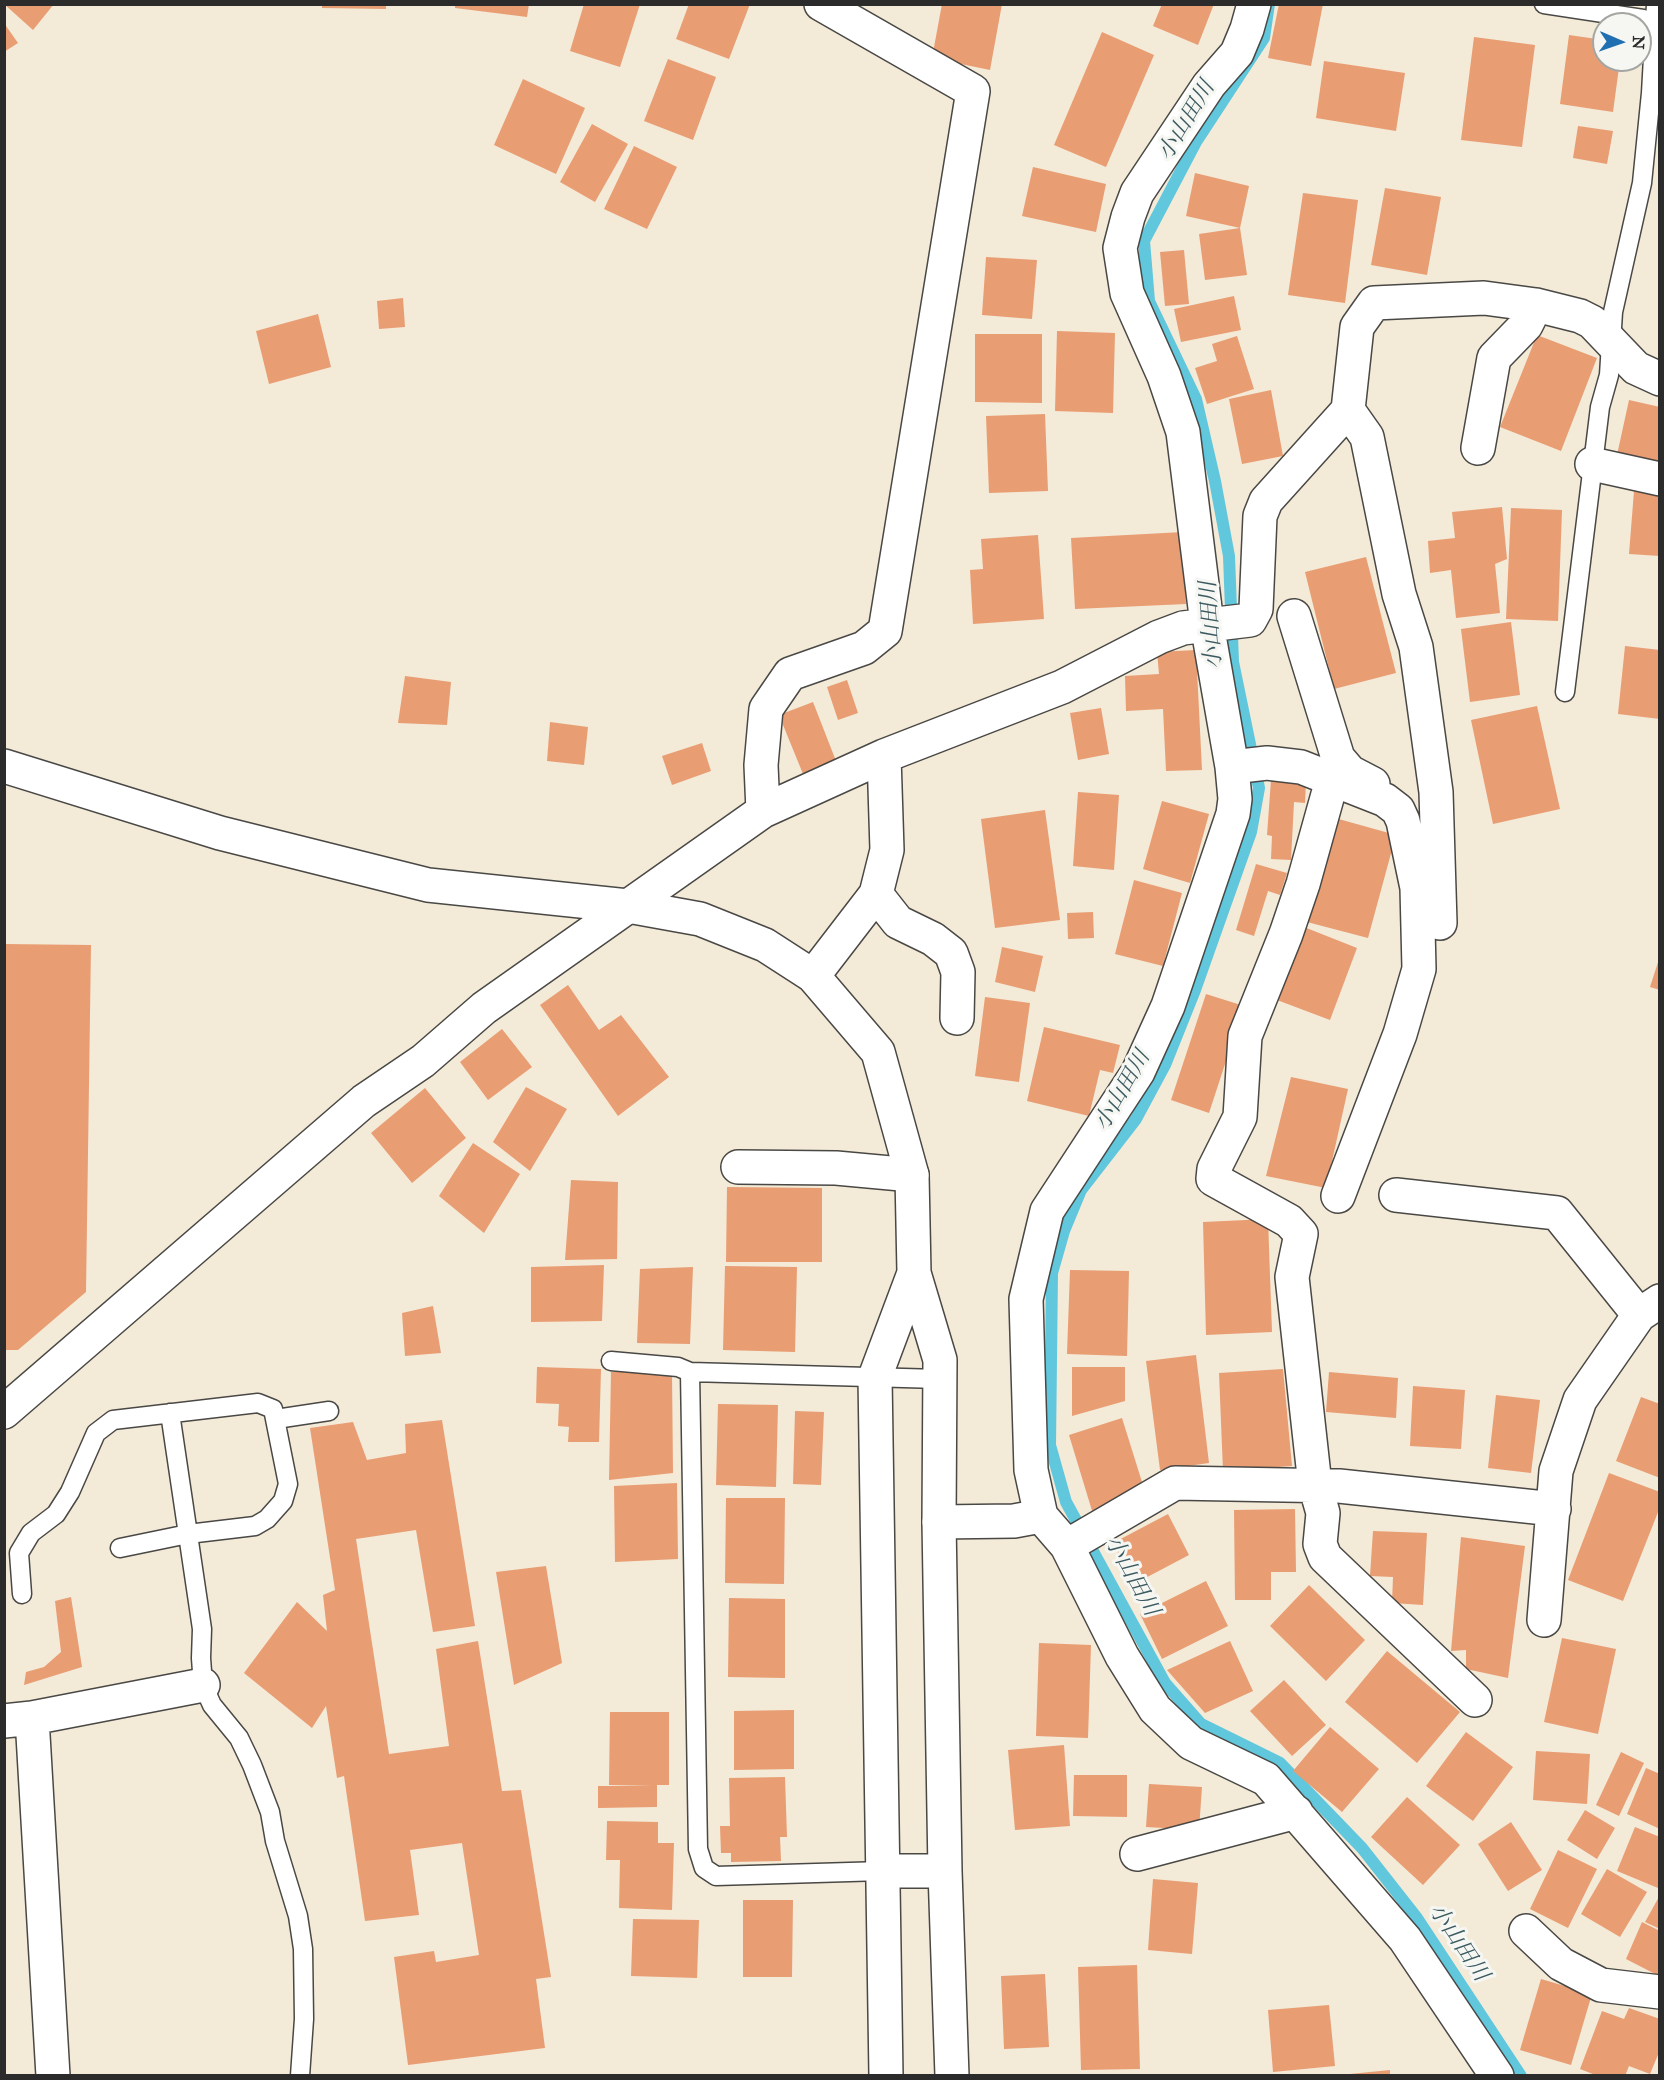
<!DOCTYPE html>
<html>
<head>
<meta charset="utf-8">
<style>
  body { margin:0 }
  #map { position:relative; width:1664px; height:2080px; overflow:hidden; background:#f3ead8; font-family:"IM FELL Great Primer",serif }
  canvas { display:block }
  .frame { position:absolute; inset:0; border:6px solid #2b2b2b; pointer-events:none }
  .north { position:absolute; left:1592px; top:12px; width:60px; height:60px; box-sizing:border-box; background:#f6f6f2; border:2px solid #a5a5a2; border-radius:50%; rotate:92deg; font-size:16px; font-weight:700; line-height:24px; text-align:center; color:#2b2b2b }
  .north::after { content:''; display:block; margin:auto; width:21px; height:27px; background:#1f6fb2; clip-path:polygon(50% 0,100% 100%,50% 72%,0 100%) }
</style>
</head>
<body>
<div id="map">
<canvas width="1664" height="2080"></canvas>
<div class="frame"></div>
<div class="north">N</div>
</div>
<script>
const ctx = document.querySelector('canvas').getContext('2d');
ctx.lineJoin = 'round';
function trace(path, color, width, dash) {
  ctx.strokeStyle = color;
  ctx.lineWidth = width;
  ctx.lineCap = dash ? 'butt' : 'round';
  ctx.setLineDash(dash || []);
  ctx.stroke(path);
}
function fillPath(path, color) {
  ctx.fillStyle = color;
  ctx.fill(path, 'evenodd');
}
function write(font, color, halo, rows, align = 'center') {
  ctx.font = font + ' "IM FELL Great Primer","Noto Serif JP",serif';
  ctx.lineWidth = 6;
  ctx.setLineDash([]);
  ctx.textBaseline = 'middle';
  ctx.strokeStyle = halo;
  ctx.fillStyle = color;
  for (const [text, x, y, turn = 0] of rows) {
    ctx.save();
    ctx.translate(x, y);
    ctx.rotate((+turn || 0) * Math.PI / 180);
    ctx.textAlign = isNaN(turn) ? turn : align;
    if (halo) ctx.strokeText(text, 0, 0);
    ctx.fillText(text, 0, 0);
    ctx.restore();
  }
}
const stream = new Path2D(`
  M 1269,4 L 1264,38 L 1196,142 L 1144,241 L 1149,301 L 1196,399 L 1215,481 L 1229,556 L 1233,662 L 1259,788 L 1251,832 L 1195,990 L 1165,1065 L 1136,1119 L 1081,1190 L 1064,1231 L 1052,1273 L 1050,1445 L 1066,1502 L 1165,1683 L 1201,1724 L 1280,1763 L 1362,1848 L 1417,1918 L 1521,2076`);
const building = new Path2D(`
  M 4,4 L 54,4 L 33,30 Z
  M 322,4 L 386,4 L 386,9 L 322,8 Z
  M 455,4 L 529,4 L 527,17 L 455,8 Z
  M 584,4 L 640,4 L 620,67 L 570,51 Z
  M 689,4 L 750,4 L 729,59 L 676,39 Z
  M 942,4 L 1002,4 L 990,70 L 932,58 Z
  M 1162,4 L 1214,4 L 1198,45 L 1153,26 Z
  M 1279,4 L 1323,4 L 1311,66 L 1268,58 Z
  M 4,23 L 18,43 L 4,52 Z
  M 1102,32 L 1154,55 L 1106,167 L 1054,145 Z
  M 1569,35 L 1604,40 L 1604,60 L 1620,60 L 1613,112 L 1560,104 Z
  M 1474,37 L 1535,45 L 1522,147 L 1461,140 Z
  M 668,59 L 716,77 L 693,140 L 644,121 Z
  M 1324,61 L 1405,73 L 1396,131 L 1316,118 Z
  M 523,79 L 585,108 L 556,174 L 494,145 Z
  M 592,124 L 628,144 L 595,202 L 560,182 Z
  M 1578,126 L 1613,131 L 1607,164 L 1573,158 Z
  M 634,146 L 677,167 L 647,229 L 604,209 Z
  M 1033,167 L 1106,184 L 1096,232 L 1022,216 Z
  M 1195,173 L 1249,186 L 1240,228 L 1247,275 L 1205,280 L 1199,234 L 1240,228 L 1186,216 Z
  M 1385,188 L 1441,197 L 1427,275 L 1371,265 Z
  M 1303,193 L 1358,200 L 1345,303 L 1288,295 Z
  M 1184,250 L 1189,304 L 1165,306 L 1160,252 Z
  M 986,257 L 1037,260 L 1032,319 L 982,315 Z
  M 1234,296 L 1241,330 L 1181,342 L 1174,309 Z
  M 403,298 L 405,327 L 379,329 L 377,301 Z
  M 318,314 L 331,367 L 269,384 L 256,331 Z
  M 1057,331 L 1115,333 L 1113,413 L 1055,411 Z
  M 975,334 L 1042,334 L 1042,403 L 975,402 Z
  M 1537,335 L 1597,358 L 1561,451 L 1500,427 Z
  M 1237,336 L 1254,389 L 1207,404 L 1195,368 L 1217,361 L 1212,344 Z
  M 1271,390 L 1283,456 L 1242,464 L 1229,399 Z
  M 1629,400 L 1660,407 L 1660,464 L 1617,455 Z
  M 1045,414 L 1048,491 L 989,493 L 986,416 Z
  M 1634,491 L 1660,493 L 1660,556 L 1629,554 Z
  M 1502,507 L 1507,559 L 1495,564 L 1500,613 L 1456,618 L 1451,570 L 1430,573 L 1428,541 L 1455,538 L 1452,512 Z
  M 1511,508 L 1562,510 L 1558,621 L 1506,619 Z
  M 1183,532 L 1186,604 L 1075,609 L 1071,538 Z
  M 1038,535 L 1044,619 L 973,624 L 970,570 L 983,569 L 981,539 Z
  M 1366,557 L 1396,673 L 1334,689 L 1305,572 Z
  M 1511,622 L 1520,695 L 1470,702 L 1461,629 Z
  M 1625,646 L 1660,650 L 1660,719 L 1618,714 Z
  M 1196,650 L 1202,770 L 1166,771 L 1163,709 L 1126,711 L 1125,676 L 1159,674 L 1157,652 Z
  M 405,676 L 451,682 L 447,725 L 398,723 Z
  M 847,680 L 858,713 L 838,720 L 827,687 Z
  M 813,702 L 836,761 L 803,774 L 779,715 Z
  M 1537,706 L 1560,809 L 1493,824 L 1471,720 Z
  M 1101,708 L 1109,754 L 1078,760 L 1070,713 Z
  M 550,722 L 588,727 L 584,765 L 547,761 Z
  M 702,743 L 711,771 L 672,785 L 662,756 Z
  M 1271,780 L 1306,782 L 1305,803 L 1294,802 L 1291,860 L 1271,859 L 1272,836 L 1267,835 Z
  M 1078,792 L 1119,795 L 1114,870 L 1073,866 Z
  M 1162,801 L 1209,814 L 1190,883 L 1143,869 Z
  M 1045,810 L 1060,920 L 995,928 L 981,819 Z
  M 1335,818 L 1396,835 L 1368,938 L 1307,922 Z
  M 1256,864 L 1287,873 L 1280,895 L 1268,891 L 1254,936 L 1236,930 Z
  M 1134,880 L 1182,893 L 1163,966 L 1115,954 Z
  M 1093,912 L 1094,938 L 1068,939 L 1067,913 Z
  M 1304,927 L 1357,948 L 1330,1020 L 1277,1000 Z
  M 4,944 L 91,945 L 86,1292 L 18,1350 L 4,1350 Z
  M 1002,947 L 1043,956 L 1035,992 L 995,982 Z
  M 1660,956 L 1660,990 L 1650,987 Z
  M 568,985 L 599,1030 L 621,1015 L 669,1077 L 618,1116 L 540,1005 Z
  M 1206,994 L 1244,1006 L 1209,1113 L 1171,1100 Z
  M 985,997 L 1030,1003 L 1019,1082 L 975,1076 Z
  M 1044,1027 L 1120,1045 L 1113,1073 L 1100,1070 L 1089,1116 L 1027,1101 Z
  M 502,1029 L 532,1067 L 488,1100 L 460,1062 Z
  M 1291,1077 L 1348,1089 L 1326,1188 L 1266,1176 Z
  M 526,1087 L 567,1109 L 530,1171 L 493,1142 Z
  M 425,1088 L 466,1138 L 412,1183 L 371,1133 Z
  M 473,1143 L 520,1174 L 484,1233 L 439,1196 Z
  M 571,1180 L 618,1182 L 617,1259 L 565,1260 Z
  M 727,1187 L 822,1188 L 822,1262 L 726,1262 Z
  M 1268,1219 L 1272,1332 L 1206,1335 L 1203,1222 Z
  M 604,1265 L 602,1321 L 531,1322 L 531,1267 Z
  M 725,1266 L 797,1267 L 795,1352 L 723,1350 Z
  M 693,1267 L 690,1344 L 637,1343 L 640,1269 Z
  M 1070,1270 L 1129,1271 L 1127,1356 L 1067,1354 Z
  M 433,1306 L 441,1353 L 405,1356 L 402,1313 Z
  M 1196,1355 L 1209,1463 L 1160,1470 L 1146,1361 Z
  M 537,1367 L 601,1369 L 599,1442 L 568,1442 L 569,1427 L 558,1426 L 559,1404 L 536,1403 Z
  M 1072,1367 L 1125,1367 L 1125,1401 L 1072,1416 Z
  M 1283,1369 L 1292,1466 L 1223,1471 L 1219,1373 Z
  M 611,1372 L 672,1372 L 673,1473 L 609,1480 Z
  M 1329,1372 L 1398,1378 L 1396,1418 L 1326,1412 Z
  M 1413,1386 L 1465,1390 L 1461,1449 L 1410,1446 Z
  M 1496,1395 L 1540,1400 L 1531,1473 L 1488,1468 Z
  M 1641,1397 L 1660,1404 L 1660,1478 L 1616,1461 Z
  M 718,1404 L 778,1405 L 776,1487 L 716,1485 Z
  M 795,1411 L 824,1412 L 821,1485 L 793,1484 Z
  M 1122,1418 L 1142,1482 L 1093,1514 L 1069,1435 Z
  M 442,1420 L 475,1626 L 433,1632 L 416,1530 L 356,1539 L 389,1754 L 449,1746 L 436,1649 L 478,1641 L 502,1791 L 521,1790 L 551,1977 L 536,1979 L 545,2048 L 408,2065 L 394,1957 L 434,1951 L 436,1962 L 479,1955 L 462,1843 L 410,1850 L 419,1915 L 365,1921 L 344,1776 L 337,1778 L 326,1706 L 312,1728 L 244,1673 L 297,1602 L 327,1631 L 323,1595 L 335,1590 L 310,1428 L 353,1422 L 367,1460 L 406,1453 L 405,1424 Z
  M 1609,1473 L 1660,1492 L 1660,1507 L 1623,1601 L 1568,1580 Z
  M 677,1483 L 678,1559 L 615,1562 L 614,1486 Z
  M 726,1498 L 785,1498 L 784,1584 L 725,1583 Z
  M 1295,1509 L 1296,1572 L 1271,1572 L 1271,1600 L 1235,1600 L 1234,1510 Z
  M 1168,1514 L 1189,1555 L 1134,1584 L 1113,1543 Z
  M 1373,1531 L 1427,1533 L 1423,1605 L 1392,1603 L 1393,1577 L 1370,1576 Z
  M 1461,1537 L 1525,1546 L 1508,1678 L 1466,1669 L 1466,1650 L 1451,1651 Z
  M 546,1566 L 562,1663 L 514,1685 L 496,1572 Z
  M 1206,1581 L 1228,1626 L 1162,1659 L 1140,1614 Z
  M 1309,1585 L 1365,1640 L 1326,1681 L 1270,1626 Z
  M 71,1597 L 82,1667 L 24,1685 L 26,1672 L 44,1667 L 61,1652 L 55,1601 Z
  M 729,1598 L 785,1599 L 785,1678 L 728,1677 Z
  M 1562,1638 L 1616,1649 L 1598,1734 L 1544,1722 Z
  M 1230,1641 L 1253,1691 L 1205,1713 L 1167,1670 Z
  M 1039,1643 L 1091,1645 L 1088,1738 L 1036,1736 Z
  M 1387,1651 L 1460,1712 L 1417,1763 L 1345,1702 Z
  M 1284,1680 L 1326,1725 L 1292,1756 L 1250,1711 Z
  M 794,1710 L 794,1769 L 734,1770 L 734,1711 Z
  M 610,1712 L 669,1712 L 669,1785 L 657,1785 L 657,1807 L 598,1808 L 598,1786 L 653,1786 L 609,1785 Z
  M 1330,1727 L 1379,1769 L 1342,1812 L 1293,1771 Z
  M 1466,1732 L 1513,1767 L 1473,1821 L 1426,1786 Z
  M 1064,1745 L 1070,1826 L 1015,1830 L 1008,1750 Z
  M 1536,1751 L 1590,1754 L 1587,1804 L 1533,1800 Z
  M 1621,1752 L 1644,1763 L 1619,1816 L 1596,1805 Z
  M 1646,1768 L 1660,1774 L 1660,1829 L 1627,1814 Z
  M 1074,1775 L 1127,1775 L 1127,1817 L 1073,1816 Z
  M 785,1777 L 787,1837 L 780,1837 L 781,1861 L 731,1862 L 731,1853 L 721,1853 L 720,1826 L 730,1826 L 729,1778 Z
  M 1149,1784 L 1202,1787 L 1199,1830 L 1146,1827 Z
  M 1407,1797 L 1460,1845 L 1423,1885 L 1371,1837 Z
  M 1585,1810 L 1615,1828 L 1597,1859 L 1567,1840 Z
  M 607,1821 L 658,1822 L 658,1843 L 674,1843 L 672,1910 L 619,1908 L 620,1860 L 606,1860 Z
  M 1511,1822 L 1542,1870 L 1508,1891 L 1478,1844 Z
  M 1635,1827 L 1660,1837 L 1660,1883 L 1658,1888 L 1617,1871 Z
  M 1558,1850 L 1597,1869 L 1568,1928 L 1530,1909 Z
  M 1607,1869 L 1647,1892 L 1620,1937 L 1581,1914 Z
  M 1153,1879 L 1198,1883 L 1192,1954 L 1148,1950 Z
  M 1660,1895 L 1660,1929 L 1645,1922 Z
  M 743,1900 L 793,1900 L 792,1977 L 743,1977 Z
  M 633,1919 L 699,1920 L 697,1978 L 631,1976 Z
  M 1642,1922 L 1660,1931 L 1659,1976 L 1626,1959 Z
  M 1137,1965 L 1140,2069 L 1081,2070 L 1078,1967 Z
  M 1045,1974 L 1049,2047 L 1004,2049 L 1001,1976 Z
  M 1541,1979 L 1592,1994 L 1571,2065 L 1520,2050 Z
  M 1329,2005 L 1335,2066 L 1273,2072 L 1268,2010 Z
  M 1629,2008 L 1660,2019 L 1660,2050 L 1650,2074 L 1629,2066 L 1625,2076 L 1598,2076 L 1580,2069 L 1602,2011 L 1624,2019 Z
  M 1390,2070 L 1390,2076 L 1351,2076 L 1350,2074 Z`);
const service = new Path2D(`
  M 1544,4 L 1643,19 L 1655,24
  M 1565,692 L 1600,407 L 1609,375 L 1613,312 L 1642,183 L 1651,93 L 1656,4
  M 611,1361 L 678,1367 L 690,1372 L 939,1379
  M 690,1372 L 698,1849 L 704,1868 L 716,1876 L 883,1871
  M 170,1413 L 202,1629 L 201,1658 L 203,1685 L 212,1705 L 239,1738 L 252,1765 L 270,1812 L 275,1841 L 298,1916 L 303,1949 L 304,2019 L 300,2076
  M 276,1419 L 329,1411
  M 22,1594 L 19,1553 L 31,1533 L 56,1514 L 70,1492 L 96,1433 L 113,1420 L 258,1403 L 273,1409 L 288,1484 L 283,1501 L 267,1519 L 255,1526 L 188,1534 L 120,1548`);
const minor = new Path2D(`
  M 1254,4 L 1247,29 L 1237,53 L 1209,85 L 1137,193 L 1128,217 L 1120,248 L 1127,293 L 1164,376 L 1183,432 L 1207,624 L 1232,767 L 1235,799 L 1233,814 L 1168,1006 L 1138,1072 L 1047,1211 L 1026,1299 L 1031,1470 L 1041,1516 L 1067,1546 L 1122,1656 L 1155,1709 L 1191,1743 L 1266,1779 L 1405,1939 L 1497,2076
  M 1348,410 L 1367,437 L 1399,594 L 1416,647 L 1436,792 L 1440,923
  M 1478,448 L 1494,358 L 1526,325 L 1536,305
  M 1592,464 L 1660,479
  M 1294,616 L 1338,758 L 1350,772 L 1373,784
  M 1232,767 L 1267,763 L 1301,767 L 1385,800 L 1398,810 L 1403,821 L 1417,888 L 1419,969 L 1400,1034 L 1338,1196
  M 1332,780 L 1303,884 L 1286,934 L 1245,1036 L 1240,1117 L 1214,1169 L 1213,1179 L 1289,1221 L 1301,1234 L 1292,1277 L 1315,1485 L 1323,1513 L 1320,1544 L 1325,1557 L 1475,1700
  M 763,811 L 761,765 L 766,709 L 790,674 L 864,648 L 885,631 L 973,91 L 821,4
  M 876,894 L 898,922 L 933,939 L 951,953 L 958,972 L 957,1018
  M 813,976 L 876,894 L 887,850 L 884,756
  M 738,1167 L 836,1168 L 912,1175
  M 1396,1195 L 1557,1213 L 1639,1315
  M 4,1412 L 364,1101 L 423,1061 L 484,1008 L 763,811 L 884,756 L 1062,687 L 1159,637 L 1183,628 L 1250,620 L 1256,609 L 1260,516 L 1266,501 L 1348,410 L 1357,327 L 1374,303 L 1484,298 L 1536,305 L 1580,316 L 1592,322 L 1636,368 L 1660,379
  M 939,1522 L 1014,1521 L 1041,1516
  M 1067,1546 L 1175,1483 L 1339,1486 L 1554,1509
  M 1544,1620 L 1556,1471 L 1580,1400 L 1639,1315 L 1660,1301
  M 32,1718 L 53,2076
  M 4,1721 L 32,1718 L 203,1685
  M 1137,1854 L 1296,1812
  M 1526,1931 L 1561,1964 L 1601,1985 L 1660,1992`);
const tertiary = new Path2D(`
  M 4,766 L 220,833 L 428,885 L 628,906 L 700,919 L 765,945 L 813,976 L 878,1052 L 912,1175 L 914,1273 L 940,1360 L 939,1522 L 945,1871 L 952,2076
  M 883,1871 L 945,1871
  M 886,2076 L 875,1377 L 914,1273`);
const waterNames = [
  ["小山田川",1187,121,-59],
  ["小山田川",1212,625,-94],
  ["小山田川",1123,1091,-60],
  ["小山田川",1131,1576,61],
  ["小山田川",1458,1943,56]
];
trace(stream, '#60c7dd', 12);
fillPath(building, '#e99d73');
trace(service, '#494845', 21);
trace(minor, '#494845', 36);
trace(tertiary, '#494845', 36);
trace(service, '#fff', 18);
trace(minor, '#fff', 33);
trace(tertiary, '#fff', 33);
write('italic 22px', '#3b5a60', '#f6f6f2', waterNames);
</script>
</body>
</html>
